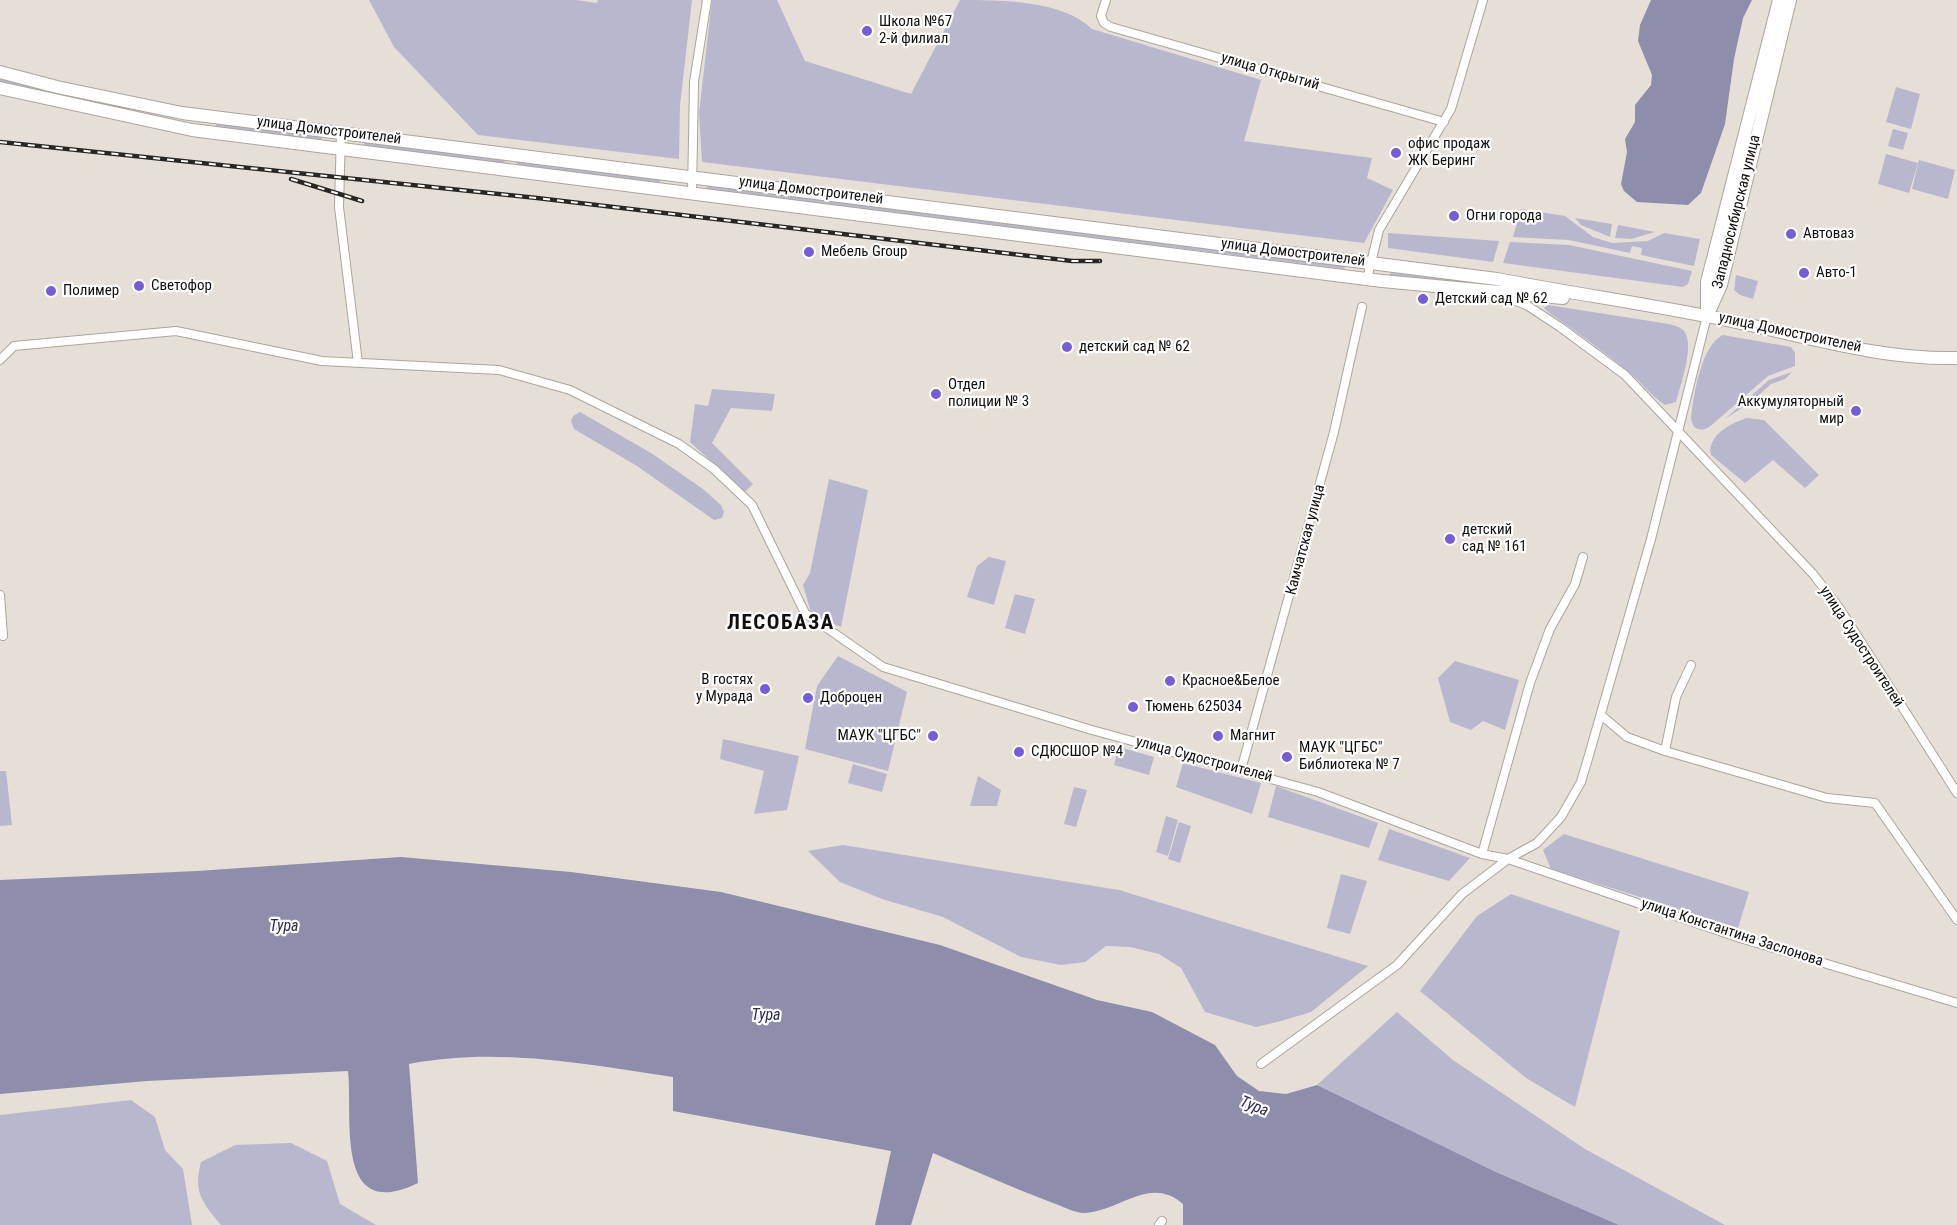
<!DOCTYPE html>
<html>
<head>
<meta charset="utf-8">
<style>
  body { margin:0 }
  canvas { display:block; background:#e5dfd7 }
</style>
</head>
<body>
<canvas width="1957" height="1225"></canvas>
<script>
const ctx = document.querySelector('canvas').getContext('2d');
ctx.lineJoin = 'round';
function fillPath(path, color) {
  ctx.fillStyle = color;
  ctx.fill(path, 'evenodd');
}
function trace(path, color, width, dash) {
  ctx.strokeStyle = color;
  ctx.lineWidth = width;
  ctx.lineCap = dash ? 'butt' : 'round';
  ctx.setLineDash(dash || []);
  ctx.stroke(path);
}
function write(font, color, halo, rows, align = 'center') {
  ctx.font = font + ' "Roboto Condensed",sans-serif';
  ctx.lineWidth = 4.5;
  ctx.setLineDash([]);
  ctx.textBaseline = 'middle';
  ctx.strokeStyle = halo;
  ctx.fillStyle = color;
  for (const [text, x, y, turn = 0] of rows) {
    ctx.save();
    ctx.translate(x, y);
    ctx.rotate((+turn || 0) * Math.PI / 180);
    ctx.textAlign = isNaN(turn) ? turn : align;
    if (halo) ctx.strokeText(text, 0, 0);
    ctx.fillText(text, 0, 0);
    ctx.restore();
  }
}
const green = new Path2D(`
  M 369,0 L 576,0 L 597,3 L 598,0 L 692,0 L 680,105 L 679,159 L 478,135 L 394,47 Z
  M 712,0 L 777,0 L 805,61 L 911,94 L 960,0 C 1000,0 1063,0 1092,29 L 1261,80 L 1244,141 L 1372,158 L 1367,178 L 1393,190 L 1364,243 L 702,162 L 699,113 Z
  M 0,79 L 179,119 L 0,82 Z
  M 1896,87 L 1920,94 L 1911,129 L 1886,122 Z
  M 217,123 L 320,136 L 322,138 L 319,142 L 217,128 L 215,127 Z
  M 1893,129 L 1908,133 L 1903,150 L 1888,146 Z
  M 366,141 L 501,159 L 510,165 L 365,147 L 363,145 Z
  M 1886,154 L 1918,163 L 1909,193 L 1878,184 Z
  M 512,160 L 662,179 L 659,183 L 521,166 Z
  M 1919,160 L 1955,170 L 1948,199 L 1912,189 Z
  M 706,185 L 1344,265 L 1345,269 L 707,189 Z
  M 1521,209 L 1565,216 L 1593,237 L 1612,243 L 1648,241 L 1664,233 L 1700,239 L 1694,266 L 1641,255 L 1642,248 L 1632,246 L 1630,253 L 1569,240 L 1513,237 Z
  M 1575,218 L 1612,224 L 1610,237 L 1581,225 Z
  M 1618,225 L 1655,232 L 1631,239 L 1615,238 Z
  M 1388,233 L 1499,241 L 1493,262 L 1388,248 Z
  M 1510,242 L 1569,245 L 1692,271 L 1688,284 L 1683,287 L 1503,263 Z
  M 1392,272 L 1478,282 L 1480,287 L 1391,277 L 1389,275 Z
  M 1736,275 L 1758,281 L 1753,299 L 1740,295 L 1734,290 Z
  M 1548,305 L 1669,324 C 1673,325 1679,327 1682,329 C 1697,341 1680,386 1676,402 L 1665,405 C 1652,397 1642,383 1630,373 C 1603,351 1575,331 1547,311 L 1544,308 Z
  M 1723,335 L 1791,347 L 1795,353 L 1795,366 L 1768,376 L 1714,423 C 1707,429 1703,432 1694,427 L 1691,420 C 1693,397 1701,345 1723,335 Z
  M 1792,372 L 1785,379 L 1771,384 L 1751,402 L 1725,419 L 1769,380 Z
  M 712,389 L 775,394 L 772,411 L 731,408 L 712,443 L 753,484 L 745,492 L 690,442 L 695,404 L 708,406 Z
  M 580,412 L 651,453 L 703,489 L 721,505 L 724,512 L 722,518 L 714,520 L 637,466 L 574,429 L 571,421 L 573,416 Z
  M 1747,418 L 1764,420 L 1819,475 L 1805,488 L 1773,460 L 1745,483 L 1711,455 C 1707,435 1731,423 1747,418 Z
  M 829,479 L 868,490 L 841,627 L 812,616 L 803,585 L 810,573 Z
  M 989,557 L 1006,561 L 994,605 L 967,597 L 977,566 Z
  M 1015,594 L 1035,599 L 1025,634 L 1005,628 Z
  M 838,656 L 907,692 L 888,771 L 805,749 L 817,686 Z
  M 1455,661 L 1519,680 L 1505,730 L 1483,721 L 1471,730 L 1450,722 L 1438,678 Z
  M 723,739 L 799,756 L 787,810 L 754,814 L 764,771 L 720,759 Z
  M 1119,747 L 1154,757 L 1149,775 L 1114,765 Z
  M 1183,763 L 1261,783 L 1252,814 L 1176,787 Z
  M 853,764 L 887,774 L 882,792 L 848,783 Z
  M 0,771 L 6,771 L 12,825 L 0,826 Z
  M 978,776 L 1001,790 L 997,806 L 970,806 Z
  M 1276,786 L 1378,823 L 1369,848 L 1268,817 Z
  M 1074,787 L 1087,790 L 1076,827 L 1064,824 Z
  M 1166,816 L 1178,820 L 1168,856 L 1156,852 Z
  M 1179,822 L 1191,826 L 1180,863 L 1168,859 Z
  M 1389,829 L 1470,858 L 1449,881 L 1378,860 Z
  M 1564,834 L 1749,892 L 1738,928 L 1551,869 L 1543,850 Z
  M 843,845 L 1119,890 L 1368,966 L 1311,1012 L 1281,1021 L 1256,1027 L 1205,1012 L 1181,968 L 1159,954 L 1130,947 L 1106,946 L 1085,962 L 1061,965 L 1021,957 L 943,917 L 882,899 L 840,882 L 808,851 Z
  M 1341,874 L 1367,881 L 1350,934 L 1327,928 Z
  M 1511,894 L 1620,931 L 1575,1107 L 1526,1078 L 1420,991 L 1477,916 Z
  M 1397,1012 L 1453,1060 L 1585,1149 L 1725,1225 L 1619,1225 L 1496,1172 L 1317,1085 Z
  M 131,1100 L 155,1117 L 165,1150 L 183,1169 L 192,1225 L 0,1225 L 0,1115 Z
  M 291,1143 L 327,1161 L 340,1204 L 376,1225 L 221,1225 C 202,1202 193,1192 201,1162 L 235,1145 Z`);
const water = new Path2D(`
  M 1651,0 L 1752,0 L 1743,18 L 1734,59 L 1725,124 L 1701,193 L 1688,205 L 1637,202 L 1624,191 L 1621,184 L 1627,152 L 1625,139 L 1635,122 L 1635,105 L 1651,85 L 1652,75 L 1638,41 L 1640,25 Z
  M 401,857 L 571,872 L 721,892 L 940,945 L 1097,1000 L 1152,1012 L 1215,1045 L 1237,1076 L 1259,1091 L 1286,1094 L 1317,1085 L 1496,1172 L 1619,1225 L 1183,1225 L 1183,1204 C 1150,1175 1121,1211 1084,1213 C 1075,1213 1062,1206 1053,1203 C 1013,1188 973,1170 933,1153 L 911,1225 L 875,1225 L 891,1151 L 673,1111 L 673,1077 C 585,1064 497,1047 409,1064 L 418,1183 C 334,1224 353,1119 348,1071 L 147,1081 L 0,1094 L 0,880 L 197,871 Z`);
const minor = new Path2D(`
  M 1106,0 L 1101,16 L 1104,23 L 1111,27 L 1444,122
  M 341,132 L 339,207 L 358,363
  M 692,193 L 694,82 L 707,0
  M 1367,279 L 1379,230 L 1451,109 L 1483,0
  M 1505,296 L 1528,306 L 1560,327 L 1625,375 L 1813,574 L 1840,609 L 1957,793
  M 0,360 L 14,346 L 176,331 L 322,361 L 499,370 L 570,390 L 679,444 L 714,469 L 752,505 L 805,613 L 883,667 L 1092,730 L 1318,792 L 1482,854 L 1508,859 L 1740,938 L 1957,1003
  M 0,595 L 3,636
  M 1601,715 L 1627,737 L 1665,751 L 1827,798 L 1875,803 L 1957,920
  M 1665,751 L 1676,697 L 1691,665
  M 1241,770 L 1334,432 L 1362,307
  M 1482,854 L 1530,683 L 1550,629 L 1575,584 L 1583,557
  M 1261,1064 L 1397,965 L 1462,894 L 1508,859 L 1537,843 L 1561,817 L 1581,782 L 1589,755 L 1651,539 L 1707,316
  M 1159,1225 L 1162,1221`);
const secondary = new Path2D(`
  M 0,72 L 57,87 L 182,113 L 1497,279 C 1575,294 1654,305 1731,321 C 1805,336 1881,360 1957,358
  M 0,88 L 192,130 L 1382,281 L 1563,298
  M 1707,309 L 1707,282 L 1779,0
  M 1707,316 L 1721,285 L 1790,0`);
const rail = new Path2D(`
  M 0,142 L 537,198 L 1072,261 L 1100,261
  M 291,179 L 362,201`);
const markers = [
  [867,31,6,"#765dd7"],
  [1396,153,6,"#765dd7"],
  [1454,216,6,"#765dd7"],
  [1791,234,6,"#765dd7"],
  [809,252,6,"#765dd7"],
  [1804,273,6,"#765dd7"],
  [139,286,6,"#765dd7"],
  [51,291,6,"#765dd7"],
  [1423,299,6,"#765dd7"],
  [1067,347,6,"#765dd7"],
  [936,394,6,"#765dd7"],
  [1856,411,6,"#765dd7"],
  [1450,539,6,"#765dd7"],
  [1170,681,6,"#765dd7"],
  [765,689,6,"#765dd7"],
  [808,698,6,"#765dd7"],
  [1133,707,6,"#765dd7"],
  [933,736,6,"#765dd7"],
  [1218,736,6,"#765dd7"],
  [1019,752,6,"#765dd7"],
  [1287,757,6,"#765dd7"]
];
const poiNames = [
  ["Школа №67",879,22],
  ["2-й филиал",879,39],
  ["офис продаж",1408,144],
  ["ЖК Беринг",1408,161],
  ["Огни города",1466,216],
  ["Автоваз",1803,234],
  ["Мебель Group",821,252],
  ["Авто-1",1816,273],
  ["Светофор",151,286],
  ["Полимер",63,291],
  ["Детский сад № 62",1435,299],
  ["детский сад № 62",1079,347],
  ["Отдел",948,385],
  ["полиции № 3",948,402],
  ["Аккумуляторный",1844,402,"right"],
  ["мир",1844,419,"right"],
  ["детский",1462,530],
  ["сад № 161",1462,547],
  ["В гостях",753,680,"right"],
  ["у Мурада",753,697,"right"],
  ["Красное&Белое",1182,681],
  ["Доброцен",820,698],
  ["Тюмень 625034",1145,707],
  ["МАУК \"ЦГБС\"",921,736,"right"],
  ["Магнит",1230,736],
  ["МАУК \"ЦГБС\"",1299,748],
  ["Библиотека № 7",1299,765],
  ["СДЮСШОР №4",1031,752]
];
const streetNames = [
  ["улица Открытий",1270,72,16],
  ["улица Домостроителей",329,131,7],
  ["улица Домостроителей",811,191,7],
  ["Западносибирская улица",1737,212,-76],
  ["улица Домостроителей",1293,253,7],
  ["улица Домостроителей",1790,333,12],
  ["Камчатская улица",1306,540,-75],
  ["улица Судостроителей",1861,647,57],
  ["улица Судостроителей",1204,760,15],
  ["улица Константина Заслонова",1732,933,18]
];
const waterNames = [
  ["Тура",284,927],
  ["Тура",766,1016],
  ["Тура",1254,1107,22]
];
const districtNames = [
  ["ЛЕСОБАЗА",781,624]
];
fillPath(green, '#b9b7ce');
fillPath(water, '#8f8dac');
trace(minor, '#aaa59d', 10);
trace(secondary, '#aaa59d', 14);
trace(minor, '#fff', 8);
trace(secondary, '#fff', 12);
trace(rail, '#292724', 4.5);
trace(rail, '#fff', 2, [7]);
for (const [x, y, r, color] of markers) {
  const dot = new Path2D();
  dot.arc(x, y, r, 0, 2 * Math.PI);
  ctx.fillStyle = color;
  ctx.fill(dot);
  trace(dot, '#fff', 2);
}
write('15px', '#110f0d', '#fff', poiNames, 'left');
write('15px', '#110f0d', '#fff', streetNames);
write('italic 16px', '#302955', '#fff', waterNames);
ctx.letterSpacing = '1.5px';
write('bold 21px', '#110f0d', '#fff', districtNames);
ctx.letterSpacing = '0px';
</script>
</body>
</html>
